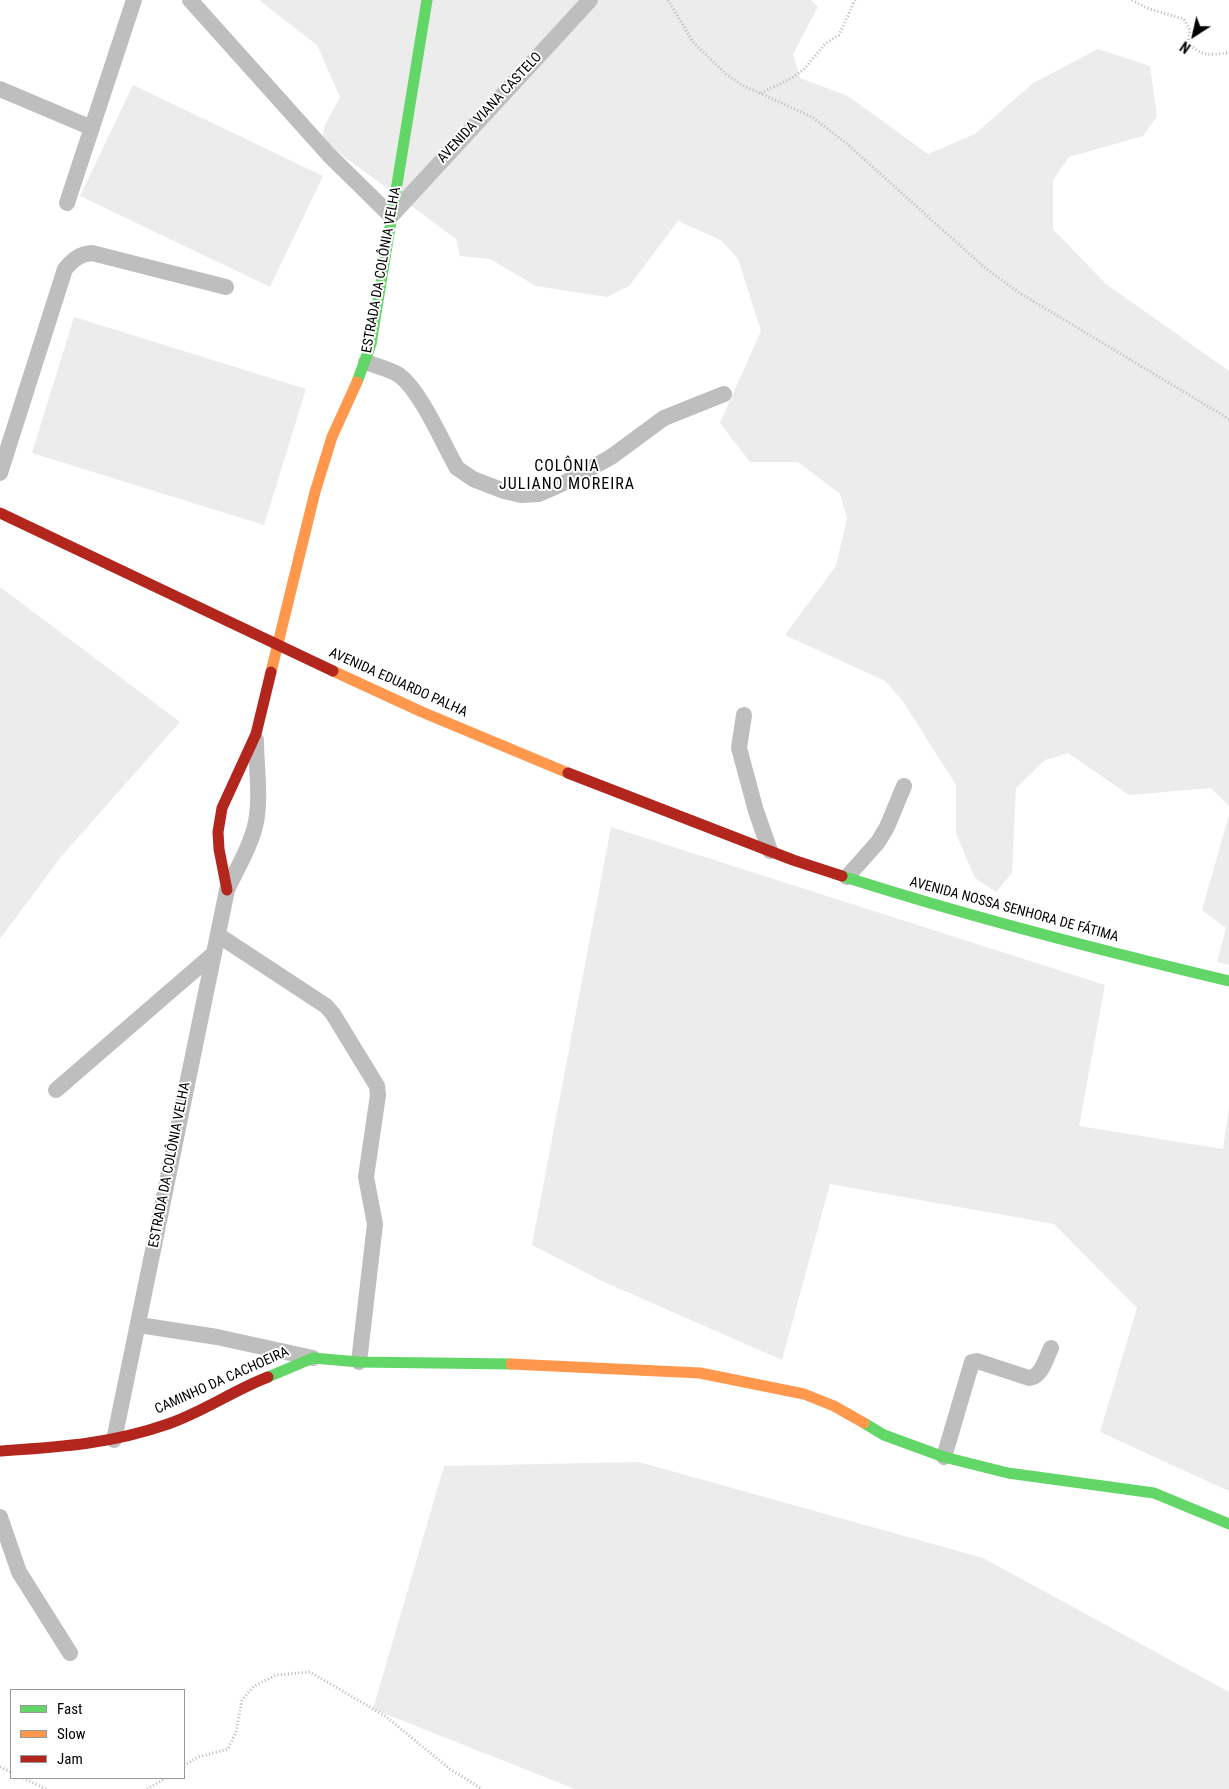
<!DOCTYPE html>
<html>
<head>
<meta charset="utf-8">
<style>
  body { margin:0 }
  #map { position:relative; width:1229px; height:1789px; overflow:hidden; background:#fff; font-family:"Roboto Condensed",sans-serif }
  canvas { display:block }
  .legend { position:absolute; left:10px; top:1689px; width:175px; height:90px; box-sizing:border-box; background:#fff; border:1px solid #999; margin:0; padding:6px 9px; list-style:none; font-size:15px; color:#000 }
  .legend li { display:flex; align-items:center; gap:10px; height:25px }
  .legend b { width:25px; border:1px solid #999 }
  .north { position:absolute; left:1169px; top:10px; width:50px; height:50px; -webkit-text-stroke:4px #fff; paint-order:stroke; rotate:215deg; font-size:14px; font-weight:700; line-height:20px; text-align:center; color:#000 }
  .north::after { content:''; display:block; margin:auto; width:18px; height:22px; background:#000; clip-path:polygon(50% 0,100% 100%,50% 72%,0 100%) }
</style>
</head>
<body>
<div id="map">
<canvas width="1229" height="1789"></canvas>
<ul class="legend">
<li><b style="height:6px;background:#63d668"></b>Fast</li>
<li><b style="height:6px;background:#ff974d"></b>Slow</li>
<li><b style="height:6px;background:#b3261e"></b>Jam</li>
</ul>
<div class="north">N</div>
</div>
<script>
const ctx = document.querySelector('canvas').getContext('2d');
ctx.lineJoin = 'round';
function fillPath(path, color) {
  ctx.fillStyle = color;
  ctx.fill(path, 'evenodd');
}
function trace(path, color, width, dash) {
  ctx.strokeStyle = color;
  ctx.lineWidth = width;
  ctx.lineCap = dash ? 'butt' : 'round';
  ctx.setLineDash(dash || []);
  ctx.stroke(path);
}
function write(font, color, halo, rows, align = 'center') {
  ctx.font = font + ' "Roboto Condensed",sans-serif';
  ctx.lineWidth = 4;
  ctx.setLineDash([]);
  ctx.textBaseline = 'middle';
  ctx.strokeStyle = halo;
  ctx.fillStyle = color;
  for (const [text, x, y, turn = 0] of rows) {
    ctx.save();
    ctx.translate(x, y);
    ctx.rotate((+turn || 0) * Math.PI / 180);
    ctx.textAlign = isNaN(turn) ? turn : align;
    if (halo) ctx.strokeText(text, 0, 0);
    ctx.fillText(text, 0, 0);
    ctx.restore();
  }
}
const green = new Path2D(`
  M 259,0 L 811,0 L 818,7 L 793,54 L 800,78 L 848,96 L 928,154 L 975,134 L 1033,83 L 1098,49 L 1150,66 L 1157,116 L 1143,136 L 1069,157 L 1053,180 L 1053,229 L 1106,284 L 1229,371 L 1229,806 L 1211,788 L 1129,795 L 1068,753 L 1045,760 L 1016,788 L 1012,873 L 996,892 L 975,878 L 956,834 L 956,785 L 902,700 L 885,681 L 785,635 L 836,566 L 847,518 L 840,494 L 798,462 L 750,462 L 720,423 L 761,331 L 738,259 L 721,240 L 678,221 L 629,286 L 607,297 L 536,286 L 490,259 L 460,256 L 456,239 L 323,141 L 324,127 L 340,97 L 317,45 Z
  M 133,85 L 323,176 L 270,287 L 80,196 Z
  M 74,317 L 306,389 L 264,525 L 32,453 Z
  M 0,587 L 180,722 L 60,858 L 0,939 Z
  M 1229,815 L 1229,965 L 1217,962 L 1226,928 L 1202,910 Z
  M 611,827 L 1105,985 L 1079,1126 L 1223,1149 L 1229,1106 L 1229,1491 L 1100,1432 L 1137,1308 L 1054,1224 L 830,1184 L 782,1360 L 602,1281 L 532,1245 Z
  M 639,1462 L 983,1558 L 1229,1692 L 1229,1789 L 575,1789 L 373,1709 L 444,1466 Z`);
const path = new Path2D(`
  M 668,0 L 693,42 L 726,74 L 742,85 L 812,117 L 846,143 L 984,267 L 1018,292 L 1229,419
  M 1132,0 L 1149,9 L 1184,19 L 1190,30 L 1188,42 C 1202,58 1209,54 1229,53
  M 761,93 L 792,78 L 804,69 L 825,44 L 839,35 L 855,0
  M 184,1766 L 198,1757 L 228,1749 L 236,1732 L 242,1700 L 254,1686 L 276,1675 L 310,1672 L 385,1716 L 450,1769 L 482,1789
  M 0,1767 L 11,1772
  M 23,1778 L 46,1789
  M 147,1789 L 166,1778`);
const street = new Path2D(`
  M 190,0 L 329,155 L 391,216 L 590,0
  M 0,89 L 92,128
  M 67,203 L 134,0
  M 366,362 C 376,366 390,369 399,375 C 421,391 443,444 457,468 L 473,479 L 504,491 L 521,495 L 539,494 L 564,483 L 611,457 L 664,418 L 724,394
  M 0,473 L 65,269 C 73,260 79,254 92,253 L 226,287
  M 744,715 L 739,748 L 756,811 L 770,851
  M 847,877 L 878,842 L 887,827 L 904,786
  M 218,935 L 326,1006 L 333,1014 L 377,1086 L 378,1095 L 366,1177 L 375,1224 L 359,1362
  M 56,1090 L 211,956
  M 139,1325 L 217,1337 L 313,1358
  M 114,1440 L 227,890 C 237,868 251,846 256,822 C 261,795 256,766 256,740
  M 944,1457 L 972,1362 L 977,1361 L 1029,1378 C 1042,1377 1046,1358 1051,1348
  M 0,1517 L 19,1572 L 70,1653`);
const fast = new Path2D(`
  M 357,382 L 371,344 L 427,0
  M 842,876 C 969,917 1099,950 1229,981
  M 268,1377 L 313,1358 L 359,1362 L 511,1364
  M 864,1423 L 884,1435 L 944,1457 L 1008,1473 L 1154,1493 L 1229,1524`);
const slow = new Path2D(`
  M 333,671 L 422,712 L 568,773
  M 271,672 L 315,492 L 332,437 L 357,382
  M 511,1364 L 700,1373 L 804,1394 L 834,1406 L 864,1423`);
const jam = new Path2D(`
  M 0,513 L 333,671
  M 568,773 L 793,860 L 842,876
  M 227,890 L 219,849 L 218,832 L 222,808 L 256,734 L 271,672
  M 0,1451 C 60,1447 111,1444 168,1424 C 203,1412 234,1390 268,1377`);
const streetNames = [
  ["AVENIDA VIANA CASTELO",490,108,-47],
  ["ESTRADA DA COLÔNIA VELHA",382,270,-80],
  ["AVENIDA EDUARDO PALHA",398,683,24],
  ["AVENIDA NOSSA SENHORA DE FÁTIMA",1014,910,15],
  ["ESTRADA DA COLÔNIA VELHA",170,1165,-79],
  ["CAMINHO DA CACHOEIRA",222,1381,-24]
];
const quarterNames = [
  ["COLÔNIA",567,467],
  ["JULIANO MOREIRA",567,485]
];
fillPath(green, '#ececec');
trace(path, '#b9b9b9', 3, [1, 2.5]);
trace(street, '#bebebe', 16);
trace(fast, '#63d668', 11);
trace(slow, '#ff974d', 11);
trace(jam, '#b3261e', 11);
write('14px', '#000', '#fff', streetNames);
ctx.letterSpacing = '1px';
write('16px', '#000', '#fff', quarterNames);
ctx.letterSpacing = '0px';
</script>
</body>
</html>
